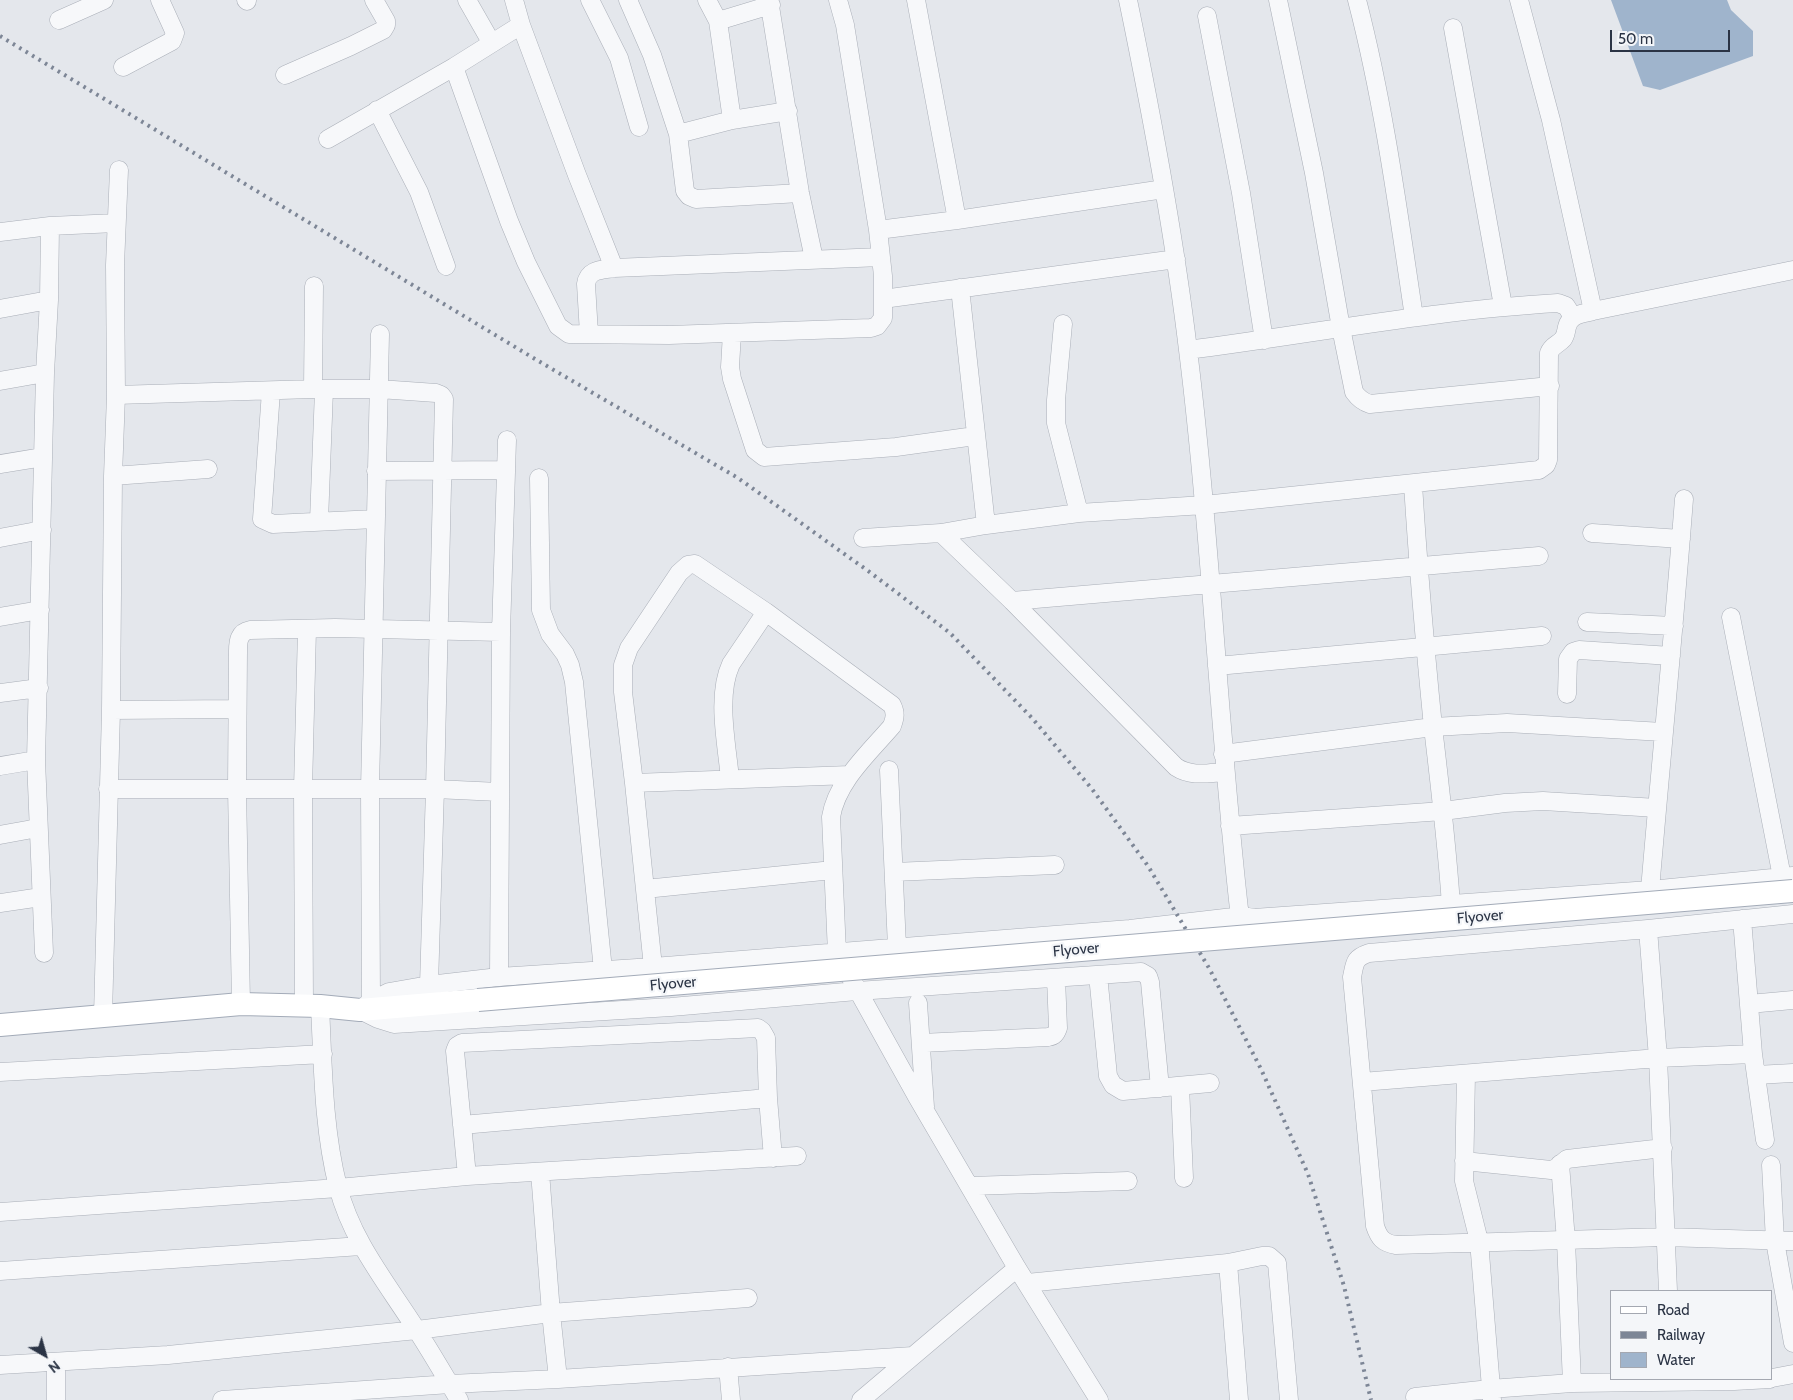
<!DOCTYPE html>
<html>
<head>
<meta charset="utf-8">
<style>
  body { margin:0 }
  #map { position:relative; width:1793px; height:1400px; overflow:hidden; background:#e4e7ec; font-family:Cabin,sans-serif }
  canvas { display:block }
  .legend { position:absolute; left:1610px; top:1290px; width:162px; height:90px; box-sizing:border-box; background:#f4f6f9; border:1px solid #a4a8b1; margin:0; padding:6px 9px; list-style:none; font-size:15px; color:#2b3445 }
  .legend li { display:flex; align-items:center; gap:10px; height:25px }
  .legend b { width:25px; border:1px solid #a4a8b1 }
  .north { position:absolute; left:20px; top:1330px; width:50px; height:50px; -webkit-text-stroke:4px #f4f6f9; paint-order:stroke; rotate:142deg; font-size:14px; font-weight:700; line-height:20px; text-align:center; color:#2b3445 }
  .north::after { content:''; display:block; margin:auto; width:18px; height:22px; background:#2b3445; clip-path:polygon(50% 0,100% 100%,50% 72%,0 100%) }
  .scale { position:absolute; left:1610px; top:30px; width:120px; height:22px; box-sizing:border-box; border:2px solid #2b3445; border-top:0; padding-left:6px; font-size:15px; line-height:18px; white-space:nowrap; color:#2b3445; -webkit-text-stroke:4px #f4f6f9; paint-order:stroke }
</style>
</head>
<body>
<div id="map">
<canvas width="1793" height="1400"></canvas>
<ul class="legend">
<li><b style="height:6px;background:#fff"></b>Road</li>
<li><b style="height:6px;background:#7d8696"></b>Railway</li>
<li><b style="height:14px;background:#9fb4cc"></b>Water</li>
</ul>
<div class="north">N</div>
<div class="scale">50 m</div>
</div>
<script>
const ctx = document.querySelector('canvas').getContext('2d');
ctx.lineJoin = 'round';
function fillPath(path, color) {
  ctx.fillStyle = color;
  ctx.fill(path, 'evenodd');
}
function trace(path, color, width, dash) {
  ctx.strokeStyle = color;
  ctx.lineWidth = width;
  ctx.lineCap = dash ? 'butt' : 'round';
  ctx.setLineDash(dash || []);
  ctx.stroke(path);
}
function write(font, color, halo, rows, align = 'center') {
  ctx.font = font + ' Cabin,sans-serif';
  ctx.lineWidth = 4.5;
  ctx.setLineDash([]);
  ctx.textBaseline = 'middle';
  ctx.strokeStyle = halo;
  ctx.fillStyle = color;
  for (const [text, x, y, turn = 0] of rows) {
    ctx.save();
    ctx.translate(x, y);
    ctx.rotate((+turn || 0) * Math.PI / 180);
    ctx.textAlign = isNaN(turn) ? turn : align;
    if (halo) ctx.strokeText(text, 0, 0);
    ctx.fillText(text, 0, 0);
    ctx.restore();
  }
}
const water = new Path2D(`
  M 1611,0 L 1727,0 L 1731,10 L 1753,31 L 1753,56 L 1660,90 L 1643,86 Z`);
const minor = new Path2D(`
  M 246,0 L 247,1
  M 467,0 L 491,42
  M 514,0 L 521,25 L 577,175 L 614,268
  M 590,0 L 619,58 L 639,127
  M 628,0 L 652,55 L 678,134 L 685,191 L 689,196 L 696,199 L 800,193
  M 707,0 L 718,21 L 732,120
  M 769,0 L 800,193 L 814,259
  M 916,0 L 957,220
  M 1128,0 C 1152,116 1174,232 1188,350 C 1211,536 1218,723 1239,909 L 1242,916 L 1254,918 L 1650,890 L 1793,876
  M 1278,0 L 1314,173 L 1341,328 L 1354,392 C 1359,399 1363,402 1370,404 L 1550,386
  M 1357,0 C 1384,104 1398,210 1414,317
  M 1519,0 L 1551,120 L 1593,311
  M 1207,16 L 1241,193 L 1264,340
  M 59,20 L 104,0
  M 718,21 L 771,5
  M 1453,28 L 1503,306
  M 123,67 L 172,41 L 175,33 L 160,0
  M 454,67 L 509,221 L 526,262 L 558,326 L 569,334 L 669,335 L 871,328 L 877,326 L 883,318 L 883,276 L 878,230 L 845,25 L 838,0
  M 285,75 L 351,46 L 383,30 L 386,25 L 386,21 L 374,0
  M 377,110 L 419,192 L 446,266
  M 678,134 L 732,120 L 788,111
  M 328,139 L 454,67 L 521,25
  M 878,230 L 957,220 L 1164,189
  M 0,232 L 50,226 L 116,223
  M 960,288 L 986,525
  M 883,299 L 1176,259
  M 0,309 L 49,300
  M 1063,324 L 1056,400 L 1056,423 L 1079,513
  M 732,333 L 730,367 L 732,379 L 755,450 L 764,457 L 896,447 L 975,436
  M 589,334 L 586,284 C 588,269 602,270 614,268 L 881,257
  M 1188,350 C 1312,334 1434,310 1558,303 L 1566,306 L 1573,317
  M 0,381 L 45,373
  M 313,389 L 314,286
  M 271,391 L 262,519 L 273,524 L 375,519
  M 116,395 L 313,389 L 379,389 L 436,393 L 441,395 L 444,399 L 435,789 L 429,985
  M 0,464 L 43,457
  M 376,471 L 506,470
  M 113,476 L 208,469
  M 539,478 L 541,610 L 550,634 L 565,654 L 570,665 L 574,682 L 603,970
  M 1413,484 C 1418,565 1425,646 1433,727 C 1440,786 1447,845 1451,905
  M 319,521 L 324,390
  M 941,533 L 1012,601 L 1176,767 C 1191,777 1208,773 1224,772
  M 1592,533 L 1681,539
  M 0,538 L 42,530
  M 863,538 L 941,533 L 986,525 L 1079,513 L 1204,505 L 1539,470 L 1546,465 L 1548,460 L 1549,353 C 1552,345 1558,345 1563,339 C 1566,335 1566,331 1567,327 C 1570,314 1582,314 1593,311 L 1793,270
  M 1012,601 L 1539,556
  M 0,617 L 40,610
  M 1731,617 L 1782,877
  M 1587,622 L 1674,626
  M 1217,666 L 1542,636
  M 0,693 L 39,688
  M 1567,694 L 1568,659 L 1573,652 L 1579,650 L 1671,656
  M 111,710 L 237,709
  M 1223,754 L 1433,727 L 1507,723 L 1663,732
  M 0,766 L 36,760
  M 889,770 L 897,947
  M 730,779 C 727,745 716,696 731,664 L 766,612
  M 634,783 L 850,775
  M 108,789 L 435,789 L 499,792
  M 1230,826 L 1443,811 L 1505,803 L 1543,801 L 1657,808
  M 0,835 L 38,828
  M 894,872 L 1055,865
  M 645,889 L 833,870
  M 1650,890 C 1661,760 1674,629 1684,499
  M 0,903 L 41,897
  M 1793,914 L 1648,929 L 1369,953 C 1354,958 1355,963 1352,977 L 1375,1226 C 1379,1238 1383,1243 1396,1245 L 1665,1237 L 1793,1241
  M 1742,919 L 1753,1054 L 1765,1140
  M 1648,929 L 1658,1058 L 1668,1291
  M 44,953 L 36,760 L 45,373 L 49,300 L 50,226
  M 653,967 L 634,783 L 623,692 L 623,665 L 629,648 L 679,573 L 688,565 L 695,564 L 766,612 L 892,705 C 896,713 895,718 892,726 C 869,753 837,781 831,817 L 837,953 L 917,1097 L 1017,1268 L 1099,1400
  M 1098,975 L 1108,1076 L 1113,1085 L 1123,1091 L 1210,1083
  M 499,977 L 501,632 L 507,440
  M 371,1001 L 370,789 L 380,334
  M 918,1003 L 925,1107
  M 241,1004 L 237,788 L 238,651 C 238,641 239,632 250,630 L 335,628 L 501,632
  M 1749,1004 L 1793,1000
  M 304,1005 L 303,789 L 307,629
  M 320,1006 C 323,1066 323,1128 338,1187 C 352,1241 386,1282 416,1329 C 431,1352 445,1376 459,1400
  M 103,1016 L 111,710 L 113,476 L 116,395 L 115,265 L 119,170
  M 921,1043 L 1048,1037 C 1054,1036 1056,1034 1058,1028 L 1056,978
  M 0,1072 L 323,1054
  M 1466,1074 L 1464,1181 L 1479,1241 L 1492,1400
  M 1756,1075 L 1793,1073
  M 1362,1082 L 1658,1058 L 1753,1054
  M 1180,1086 L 1184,1178
  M 1160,1088 L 1150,982 L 1148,976 L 1141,972 L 857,991 L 671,1007 L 394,1024 L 378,1019 L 360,1010 L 371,1001 L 389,992 L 429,985 L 499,977 L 653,967 L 1130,929 L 1242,916
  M 462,1125 L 768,1098
  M 1464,1161 L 1551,1170 L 1556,1168 L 1567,1159 L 1663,1148
  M 1560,1164 L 1566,1241 L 1572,1383
  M 1771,1165 L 1775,1241 L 1793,1343
  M 540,1172 L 551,1313 L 558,1379
  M 467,1176 L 455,1051 L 457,1046 L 462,1043 L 758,1028 L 762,1031 L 766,1038 L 768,1098 L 773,1158
  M 970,1186 L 1128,1181
  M 0,1212 L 338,1188 L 467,1176 L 797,1156
  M 1228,1263 L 1239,1400
  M 0,1271 L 361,1246
  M 1027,1283 L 1228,1263 L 1262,1256 L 1269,1256 L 1277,1263 L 1289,1400
  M 0,1365 L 168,1355 L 417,1330 L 551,1313 L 748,1298
  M 728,1367 L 731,1400
  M 1772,1378 L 1793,1374
  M 1415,1397 L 1490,1389 L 1572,1383 L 1734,1381 L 1770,1379
  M 56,1400 L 56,1362
  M 222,1400 L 450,1384 L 558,1379 L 913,1356
  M 861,1400 L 1017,1268`);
const major = new Path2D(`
  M 0,1025 L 241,1004 L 320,1006 L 360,1010 L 478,1000`);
const rail = new Path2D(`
  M 0,36 L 535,359 L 738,478 L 871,573 L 950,633 L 1032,718 L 1092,789 L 1148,866 L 1209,968 L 1261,1069 L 1308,1174 L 1344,1286 L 1371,1400`);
const majorBridge = new Path2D(`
  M 478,1000 L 1793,891`);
const streetNames = [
  ["Flyover",1480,917,-5],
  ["Flyover",1076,950,-5],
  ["Flyover",673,984,-5]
];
fillPath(water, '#9fb4cc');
trace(minor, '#a9aeb7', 19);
trace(major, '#a3abb8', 24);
trace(minor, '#f7f8fa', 18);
trace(major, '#fff', 22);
trace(rail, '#7d8696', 4, [2.5, 5]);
trace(majorBridge, '#a3abb8', 24, []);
trace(majorBridge, '#fff', 22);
write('15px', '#2b3445', '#f4f6f9', streetNames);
</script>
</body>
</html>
